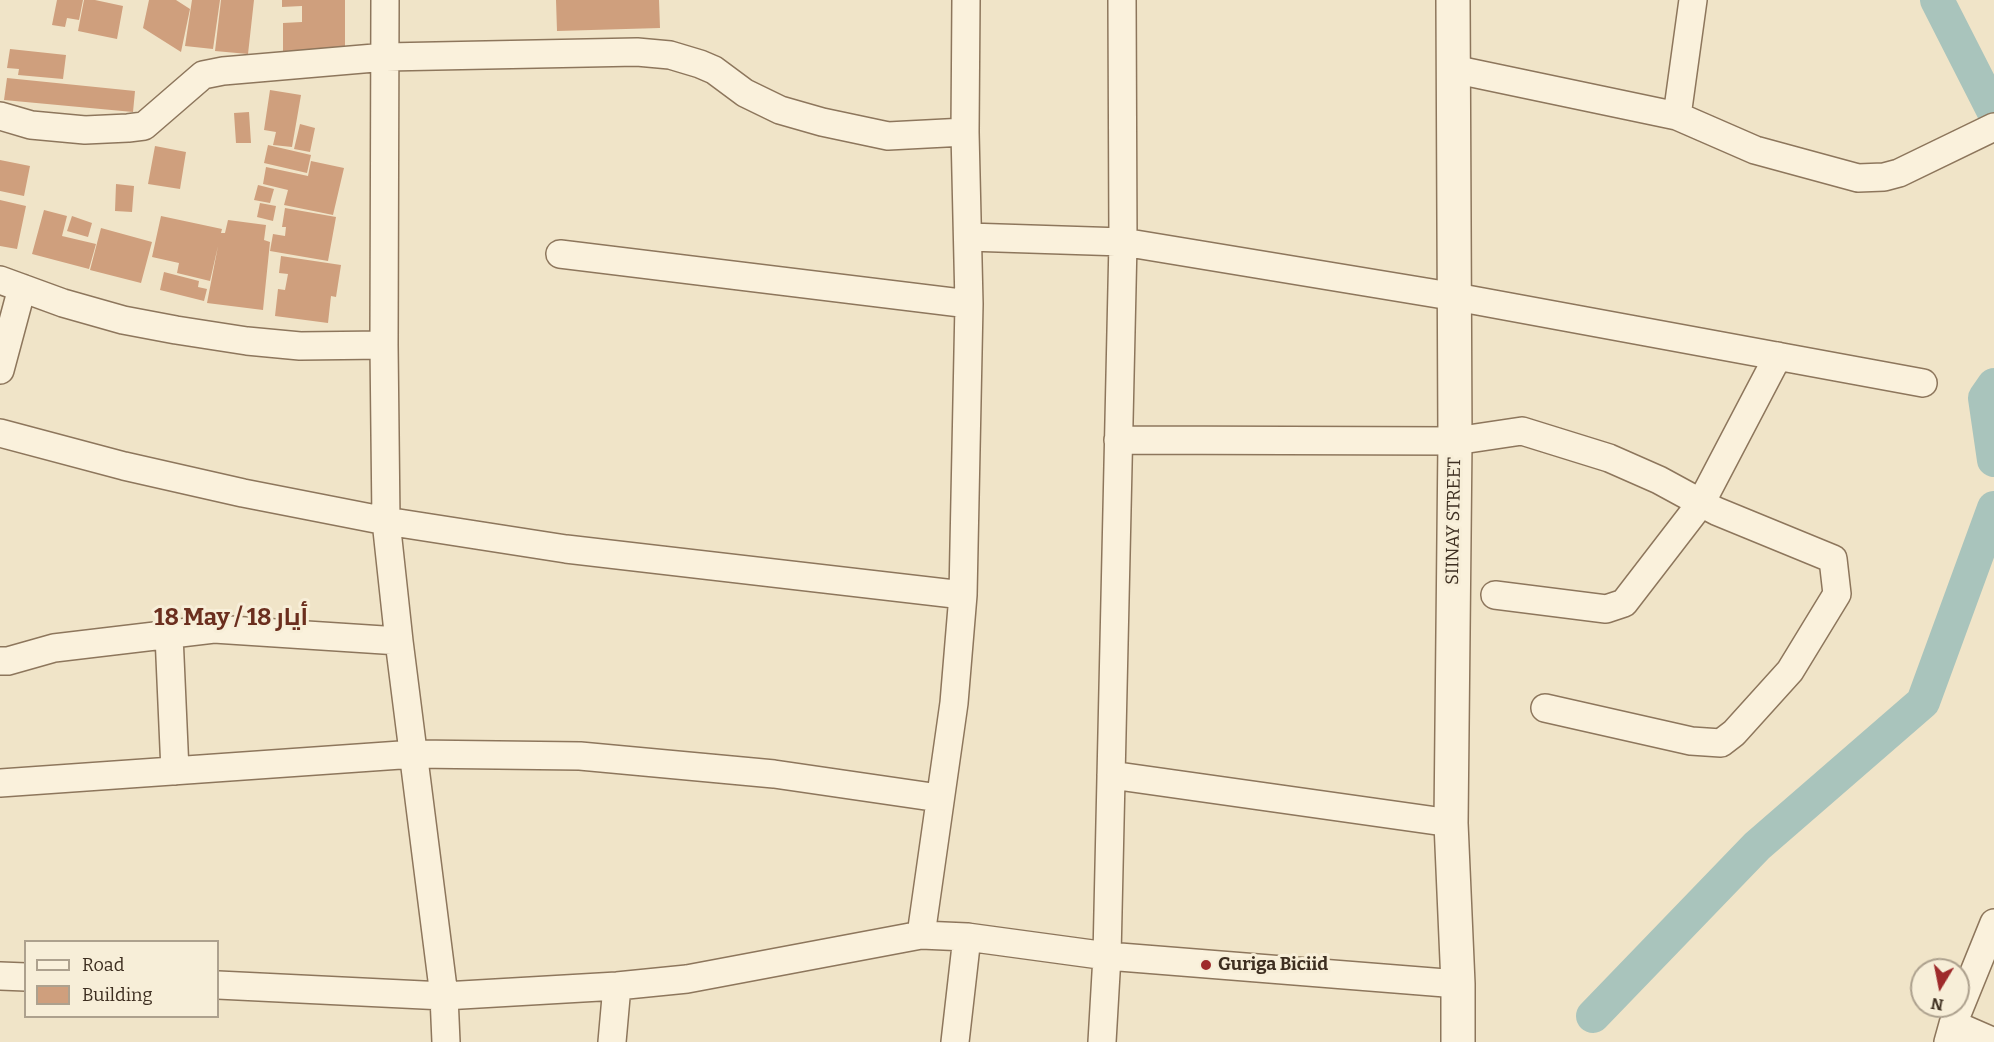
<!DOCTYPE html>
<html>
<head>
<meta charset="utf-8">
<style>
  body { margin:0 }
  #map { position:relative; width:1994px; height:1042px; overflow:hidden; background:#f0e4c8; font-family:Bitter,serif }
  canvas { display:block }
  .legend { position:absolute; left:24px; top:940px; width:195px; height:78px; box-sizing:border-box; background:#f7eed8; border:2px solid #ada18e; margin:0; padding:8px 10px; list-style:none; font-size:18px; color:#3d2e20 }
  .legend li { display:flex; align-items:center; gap:12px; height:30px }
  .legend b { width:30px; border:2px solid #ada18e }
  .north { position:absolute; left:1910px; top:958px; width:60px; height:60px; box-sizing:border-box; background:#f7eed8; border:2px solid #ada18e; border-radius:50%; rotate:190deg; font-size:16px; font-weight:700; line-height:24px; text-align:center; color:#3d2e20 }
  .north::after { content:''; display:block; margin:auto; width:21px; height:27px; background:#9e2a2b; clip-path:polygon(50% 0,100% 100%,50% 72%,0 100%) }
</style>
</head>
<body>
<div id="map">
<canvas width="1994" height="1042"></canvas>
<ul class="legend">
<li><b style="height:8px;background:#faf1dc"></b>Road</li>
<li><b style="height:16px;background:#cf9f7d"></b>Building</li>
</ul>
<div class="north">N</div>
</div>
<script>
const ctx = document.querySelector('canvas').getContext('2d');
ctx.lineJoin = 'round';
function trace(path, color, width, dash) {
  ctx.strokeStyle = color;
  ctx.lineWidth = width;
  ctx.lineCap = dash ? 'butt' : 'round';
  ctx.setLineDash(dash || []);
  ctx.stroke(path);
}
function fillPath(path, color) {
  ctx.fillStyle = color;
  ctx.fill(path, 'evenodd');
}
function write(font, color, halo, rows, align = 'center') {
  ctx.font = font + ' Bitter,Cairo,serif';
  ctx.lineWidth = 6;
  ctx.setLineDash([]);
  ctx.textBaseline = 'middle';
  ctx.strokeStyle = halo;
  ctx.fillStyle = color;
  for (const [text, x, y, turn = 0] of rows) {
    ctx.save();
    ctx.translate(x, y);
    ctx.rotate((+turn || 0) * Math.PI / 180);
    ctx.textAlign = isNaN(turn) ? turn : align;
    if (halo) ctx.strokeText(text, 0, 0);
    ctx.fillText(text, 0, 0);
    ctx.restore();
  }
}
const canal = new Path2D(`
  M 1937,0 L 1994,112
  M 1994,385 L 1985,398 L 1994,460
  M 1593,1016 L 1757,846 L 1923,702 L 1994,508`);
const building = new Path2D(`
  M 57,0 L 83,0 L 79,20 L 67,18 L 65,27 L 52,25 Z
  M 84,0 L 95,0 L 123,6 L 117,39 L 78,31 Z
  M 149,0 L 176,0 L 190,9 L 181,52 L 143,28 Z
  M 192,0 L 220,0 L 213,49 L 185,46 Z
  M 221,0 L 254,0 L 248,54 L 215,51 Z
  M 282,0 L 345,0 L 345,50 L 283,51 L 283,23 L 302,22 L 302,6 L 282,7 Z
  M 556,0 L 659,0 L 660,28 L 557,31 Z
  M 10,49 L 66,55 L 63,79 L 18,75 L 19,69 L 7,68 Z
  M 7,78 L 135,91 L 133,112 L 4,100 Z
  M 270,90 L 301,95 L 292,147 L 273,145 L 276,132 L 264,130 Z
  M 249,112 L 251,143 L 236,143 L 234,113 Z
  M 300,124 L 315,128 L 310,152 L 294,149 Z
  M 268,145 L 311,155 L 307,173 L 264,163 Z
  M 155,146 L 186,152 L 180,189 L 148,184 Z
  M 0,160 L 30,166 L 24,196 L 0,191 Z
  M 311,161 L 344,168 L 333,215 L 284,205 L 288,190 L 263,184 L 266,167 L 308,176 Z
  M 116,184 L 134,186 L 132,212 L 115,211 Z
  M 258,185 L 274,189 L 270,203 L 254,200 Z
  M 0,200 L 26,206 L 17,249 L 0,246 Z
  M 260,203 L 276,206 L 273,221 L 257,217 Z
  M 285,208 L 336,217 L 328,261 L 270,251 L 273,234 L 285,236 L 286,227 L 282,227 Z
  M 44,210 L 67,216 L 62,236 L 96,244 L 89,269 L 32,254 Z
  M 72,216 L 92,223 L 88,237 L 67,231 Z
  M 161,216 L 222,229 L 221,233 L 225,233 L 228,220 L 266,225 L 264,240 L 270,242 L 263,310 L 207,303 L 218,246 L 210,281 L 177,273 L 179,263 L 152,257 Z
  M 101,228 L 152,242 L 141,283 L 90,270 Z
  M 281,256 L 341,265 L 336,297 L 331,296 L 328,323 L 275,316 L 278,289 L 285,290 L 288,274 L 279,273 Z
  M 164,272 L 199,281 L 198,287 L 207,289 L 204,301 L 160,290 Z`);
const minor = new Path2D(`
  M 385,0 L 384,345 L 386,521 L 399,641 L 444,996 L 446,1042
  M 1453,69 L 1677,116 L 1755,150 L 1858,178 L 1884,177 L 1899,173 L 1994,127
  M 0,116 L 31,125 L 85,130 L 128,128 L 144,126 L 203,75 L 223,71 L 386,57 L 637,52 L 670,55 L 700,64 L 714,70 L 745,93 L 780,110 L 822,122 L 888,136 L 965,132
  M 1677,116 L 1693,0
  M 968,237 L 1123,242 L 1456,297 L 1923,383
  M 560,254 L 969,304
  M 0,280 L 63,303 L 123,320 L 176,330 L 247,341 L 300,346 L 384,345
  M 0,370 L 22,288
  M 0,433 L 124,466 L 243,493 L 386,521 L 566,549 L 963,595
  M 1118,440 L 1455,441 L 1522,431 L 1609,458 L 1659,480 L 1716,511 L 1833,559 L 1837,594 L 1790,671 L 1734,733 L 1721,743 L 1691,741 L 1545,708
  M 1495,595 L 1606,609 L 1624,603 L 1701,503 L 1778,356
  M 169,635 L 175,771
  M 0,661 L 8,661 L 54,648 L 214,629 L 399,641
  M 1111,775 L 1451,823
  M 0,783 L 415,754 L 580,756 L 774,774 L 939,798
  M 921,935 L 954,703 L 963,595 L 969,304 L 965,132 L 966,0
  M 0,976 L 26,977
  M 218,985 L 444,996 L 617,986 L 687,979 L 921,935 L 967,937 L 1107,956 L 1458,984
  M 1953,1024 L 1994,1042
  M 612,1042 L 617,986
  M 955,1042 L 967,937
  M 1102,1042 L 1107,956 L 1123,242 L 1122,0
  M 1948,1042 L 1953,1024 L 1994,923`);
const tertiary = new Path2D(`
  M 1453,0 L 1455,441 L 1451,823 L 1458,984 L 1458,1042`);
const markers = [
  [1206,965,6,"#9e2a2b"]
];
const streetNames = [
  ["SIINAY STREET",1454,521,-89]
];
const poiNames = [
  ["Guriga Biciid",1218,965]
];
const districtNames = [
  ["18 May / 18 أيار",231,618]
];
trace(canal, '#a9c4bc', 34);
fillPath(building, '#cf9f7d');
trace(minor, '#8d765c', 30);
trace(tertiary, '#8d765c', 36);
trace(minor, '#faf1dc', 27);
trace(tertiary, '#faf1dc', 33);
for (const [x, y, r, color] of markers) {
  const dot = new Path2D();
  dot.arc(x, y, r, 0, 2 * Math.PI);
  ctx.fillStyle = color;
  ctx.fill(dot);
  trace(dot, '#f7eed8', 2);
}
write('18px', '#3d2e20', '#f7eed8', streetNames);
write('bold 18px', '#3d2e20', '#f7eed8', poiNames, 'left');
write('bold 24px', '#6b2e1e', '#f7eed8', districtNames);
</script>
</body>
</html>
